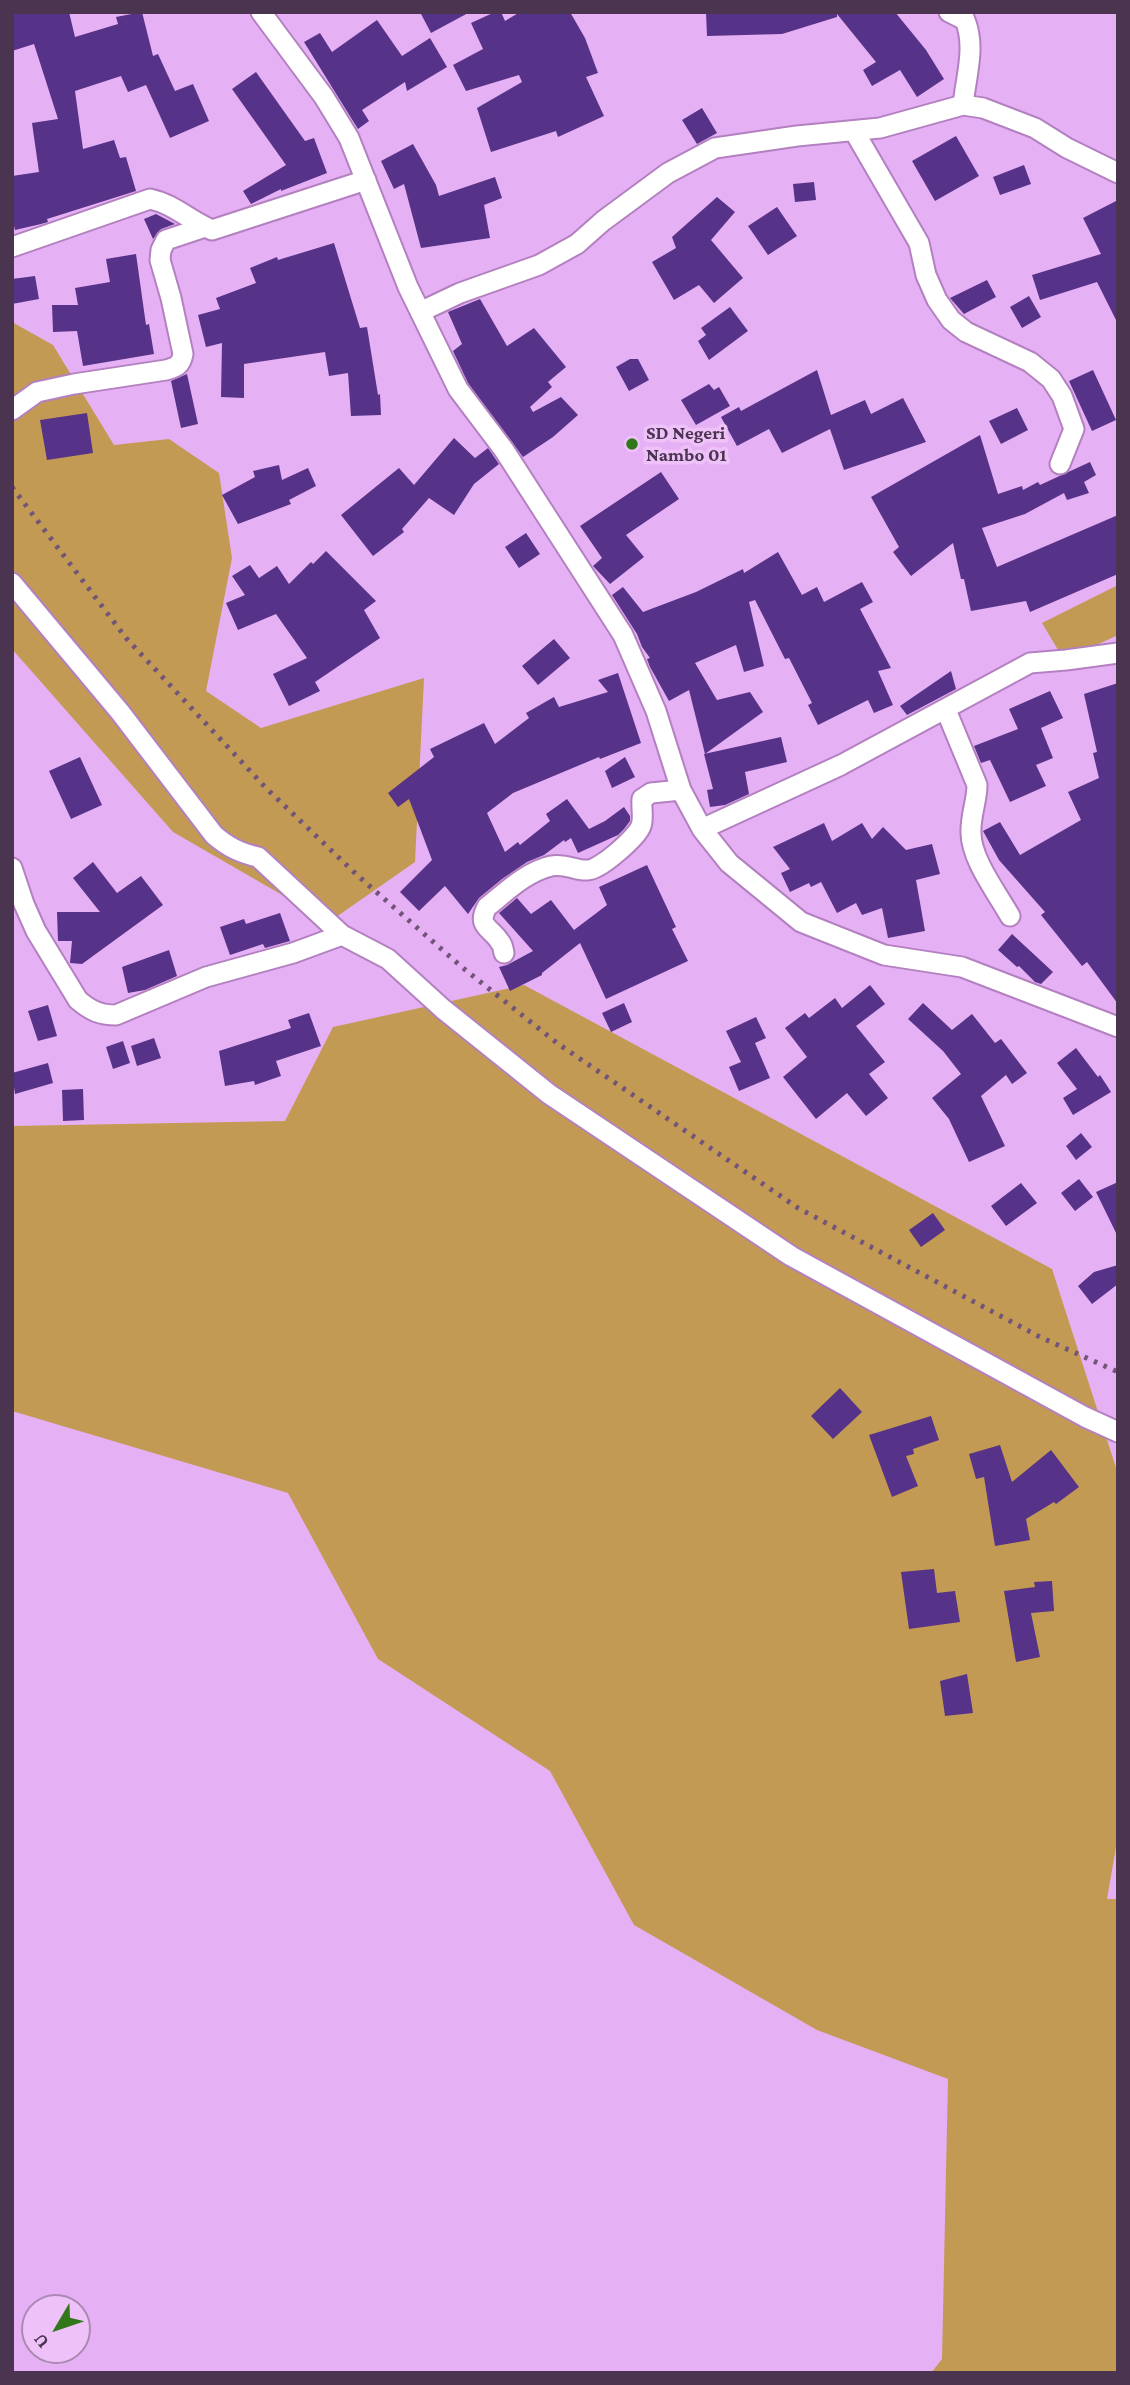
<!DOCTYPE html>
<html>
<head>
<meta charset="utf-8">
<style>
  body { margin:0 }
  #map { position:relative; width:1130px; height:2385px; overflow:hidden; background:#e6b0f4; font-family:"Crimson Pro",serif }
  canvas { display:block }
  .frame { position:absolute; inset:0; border:14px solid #4a344f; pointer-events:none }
  .north { position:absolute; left:21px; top:2294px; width:70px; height:70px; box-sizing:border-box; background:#eec2f9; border:2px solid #ac89b5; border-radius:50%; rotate:231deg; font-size:19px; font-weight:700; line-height:28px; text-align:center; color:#4a344f }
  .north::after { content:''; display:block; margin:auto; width:24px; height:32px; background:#32781b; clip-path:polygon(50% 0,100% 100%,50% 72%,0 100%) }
</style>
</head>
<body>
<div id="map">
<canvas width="1130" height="2385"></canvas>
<div class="frame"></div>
<div class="north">U</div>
</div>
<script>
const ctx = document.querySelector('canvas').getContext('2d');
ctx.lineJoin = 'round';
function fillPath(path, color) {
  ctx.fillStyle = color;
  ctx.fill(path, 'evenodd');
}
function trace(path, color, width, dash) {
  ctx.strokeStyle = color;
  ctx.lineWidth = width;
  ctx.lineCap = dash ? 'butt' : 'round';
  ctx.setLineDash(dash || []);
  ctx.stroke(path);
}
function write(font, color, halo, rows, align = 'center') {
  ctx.font = font + ' "Crimson Pro",serif';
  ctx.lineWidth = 7;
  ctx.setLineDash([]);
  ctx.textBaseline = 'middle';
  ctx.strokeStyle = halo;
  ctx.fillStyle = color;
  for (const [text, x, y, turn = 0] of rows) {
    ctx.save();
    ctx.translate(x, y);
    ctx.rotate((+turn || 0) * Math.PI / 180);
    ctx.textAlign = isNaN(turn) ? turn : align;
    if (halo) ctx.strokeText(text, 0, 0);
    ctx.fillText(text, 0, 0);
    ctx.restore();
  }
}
const green = new Path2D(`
  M 12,322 L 53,345 L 114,445 L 169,439 L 219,473 L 232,558 L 206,691 L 261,728 L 424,678 L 415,862 L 329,922 L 173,832 L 12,649 Z
  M 1118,585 L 1118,635 L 1064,660 L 1042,623 Z
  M 524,985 L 1052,1269 L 1118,1474 L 1118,1836 L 1107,1899 L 1118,1899 L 1118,2373 L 931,2373 L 942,2359 L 948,2079 L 817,2030 L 634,1925 L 550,1771 L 378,1659 L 288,1493 L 12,1411 L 12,1126 L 285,1121 L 333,1027 Z`);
const building = new Path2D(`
  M 12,12 L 69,12 L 75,37 L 118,24 L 116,17 L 142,12 L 153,56 L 158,54 L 175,91 L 193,84 L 209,121 L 170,138 L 146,85 L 128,92 L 121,76 L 75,91 L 83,149 L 114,140 L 120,158 L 126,157 L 136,191 L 47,219 L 48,222 L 41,224 L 15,230 L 12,217 L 12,176 L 39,172 L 32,123 L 58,119 L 34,44 L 12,51 Z
  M 420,12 L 470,12 L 431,33 Z
  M 495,12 L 501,12 L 505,21 L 520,12 L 570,12 L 585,38 L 598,73 L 586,77 L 604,116 L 558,137 L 556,131 L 491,152 L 477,108 L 522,82 L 519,75 L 466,91 L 453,65 L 483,49 L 471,23 Z
  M 706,12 L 895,12 L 926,50 L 944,79 L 917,97 L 900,70 L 872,86 L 863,70 L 876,62 L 837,14 L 837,17 L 782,34 L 707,36 Z
  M 377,20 L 402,56 L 430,38 L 447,67 L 407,91 L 405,82 L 362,110 L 369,121 L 358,129 L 304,42 L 320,33 L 332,52 Z
  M 256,72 L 305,141 L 314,138 L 327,173 L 281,191 L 281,189 L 251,204 L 243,191 L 286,165 L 232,89 Z
  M 702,108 L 717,133 L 697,144 L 682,120 Z
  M 956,136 L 979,176 L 935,201 L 912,161 Z
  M 413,144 L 436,185 L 439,196 L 495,177 L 502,198 L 484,205 L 490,238 L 421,248 L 404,184 L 394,189 L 381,161 Z
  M 1024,165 L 1031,184 L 1000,195 L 993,177 Z
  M 814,182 L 816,200 L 795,202 L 793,184 Z
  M 717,197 L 735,212 L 711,240 L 743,278 L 714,303 L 699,285 L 674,300 L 652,262 L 676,248 L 672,237 Z
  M 1118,200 L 1118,324 L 1097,282 L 1040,300 L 1032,275 L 1101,254 L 1083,218 Z
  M 777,207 L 797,236 L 768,255 L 748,226 Z
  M 156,214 L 175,224 L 161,229 L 153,239 L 144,219 Z
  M 334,243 L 360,328 L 367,327 L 378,395 L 380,394 L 381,415 L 351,416 L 348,373 L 329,376 L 325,352 L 244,364 L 244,398 L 221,397 L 222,343 L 206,347 L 198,315 L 220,309 L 216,298 L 256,283 L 250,268 L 277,257 L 278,260 Z
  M 136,254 L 146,325 L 149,324 L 154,354 L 83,366 L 77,331 L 53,332 L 52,305 L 78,305 L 75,288 L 110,282 L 106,259 Z
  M 35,276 L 39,299 L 12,304 L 12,279 Z
  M 987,280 L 996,297 L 964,314 L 950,298 Z
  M 1029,296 L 1041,317 L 1022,328 L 1010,307 Z
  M 480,299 L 507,346 L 534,328 L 566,367 L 548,382 L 552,387 L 530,407 L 533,412 L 561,397 L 578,415 L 553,437 L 523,457 L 468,383 L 453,351 L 462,344 L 448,312 Z
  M 730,307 L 748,331 L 709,360 L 698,341 L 706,335 L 701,328 Z
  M 630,359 L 638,359 L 649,380 L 629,391 L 616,367 Z
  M 817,370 L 831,415 L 865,400 L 871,414 L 903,398 L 926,442 L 844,470 L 830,429 L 782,453 L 769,429 L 737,446 L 721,417 L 739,407 L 741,411 Z
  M 1093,370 L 1116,420 L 1092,431 L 1069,381 Z
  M 187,374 L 198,424 L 181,428 L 171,381 Z
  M 709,384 L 714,390 L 719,387 L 730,406 L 696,425 L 681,400 Z
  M 1017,408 L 1028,430 L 1001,444 L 989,421 Z
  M 87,413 L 93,453 L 47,460 L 40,420 Z
  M 980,435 L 998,494 L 1022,486 L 1023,490 L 1038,482 L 1040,485 L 1090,462 L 1096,475 L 1084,482 L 1089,493 L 1067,500 L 1064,493 L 1025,514 L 982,528 L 997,567 L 1118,515 L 1118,574 L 1030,612 L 1026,601 L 971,611 L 964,579 L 961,579 L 953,543 L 911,576 L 893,552 L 899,547 L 871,497 Z
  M 454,438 L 475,458 L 488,448 L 499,464 L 474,484 L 454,515 L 429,498 L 402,529 L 404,532 L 373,556 L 341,515 L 399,468 L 414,485 Z
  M 279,465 L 282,480 L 308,468 L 316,486 L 289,500 L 291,504 L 238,524 L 222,495 L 255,477 L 253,471 Z
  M 661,472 L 679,499 L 626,535 L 644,557 L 610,584 L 593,566 L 602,558 L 580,526 Z
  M 526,533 L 540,554 L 519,568 L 505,547 Z
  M 326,551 L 376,601 L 364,610 L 380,638 L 315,682 L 320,691 L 289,706 L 273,674 L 307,658 L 276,614 L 238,630 L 226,603 L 245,595 L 232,576 L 250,565 L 259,578 L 277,566 L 289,584 L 311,562 L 313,564 Z
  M 778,552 L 802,595 L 817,587 L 824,602 L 862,582 L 873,602 L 860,609 L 891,668 L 878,671 L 893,705 L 874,713 L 868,700 L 818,725 L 808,705 L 812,703 L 789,658 L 785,659 L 755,600 L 749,602 L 764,666 L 744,672 L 736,645 L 695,663 L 717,700 L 750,692 L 763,712 L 705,754 L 689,690 L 669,701 L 650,667 L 647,659 L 650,658 L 642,647 L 637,634 L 612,595 L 623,587 L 643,612 L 696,592 L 743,569 L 744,573 Z
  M 554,639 L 570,658 L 538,685 L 522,666 Z
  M 951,671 L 956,689 L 907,715 L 900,706 Z
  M 618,673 L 641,743 L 600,759 L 599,757 L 513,793 L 487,813 L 505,852 L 518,842 L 520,845 L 550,821 L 546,814 L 567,799 L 589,829 L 605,821 L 624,807 L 630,816 L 630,821 L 624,829 L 618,835 L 578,853 L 571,838 L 565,842 L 564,840 L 544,855 L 527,862 L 502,879 L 479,898 L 468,914 L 445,886 L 419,911 L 400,892 L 432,860 L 409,799 L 398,807 L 388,793 L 434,757 L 430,749 L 484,723 L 495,744 L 529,718 L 526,713 L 554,697 L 559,707 L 608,692 L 598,680 Z
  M 1118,683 L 1118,1004 L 1087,962 L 1082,966 L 1041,915 L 1045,912 L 999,860 L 983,831 L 1000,822 L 1020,855 L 1081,820 L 1068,792 L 1099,778 L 1093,753 L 1097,752 L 1084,694 Z
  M 1050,691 L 1063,718 L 1041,728 L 1053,758 L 1036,765 L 1046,786 L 1010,802 L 990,760 L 981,763 L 974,746 L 1018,729 L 1009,709 Z
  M 781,737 L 787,762 L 745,772 L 749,794 L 725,805 L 710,807 L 707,790 L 713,789 L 704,754 Z
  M 80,757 L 102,805 L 71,819 L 49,771 Z
  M 625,757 L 635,777 L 612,788 L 605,771 Z
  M 824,823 L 832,841 L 862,823 L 872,839 L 883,827 L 906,850 L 932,844 L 940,874 L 916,880 L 925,931 L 888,938 L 882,908 L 862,915 L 856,903 L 837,913 L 821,882 L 811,887 L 809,883 L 790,892 L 781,873 L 790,869 L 773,847 Z
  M 93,862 L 117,893 L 141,876 L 163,905 L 82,964 L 70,963 L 72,941 L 58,941 L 57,912 L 100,912 L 73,878 Z
  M 647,865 L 676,927 L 672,929 L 688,961 L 606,999 L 580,943 L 542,973 L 542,975 L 510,991 L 499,967 L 507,965 L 533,951 L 499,913 L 517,898 L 531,914 L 551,900 L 574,930 L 607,905 L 599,887 Z
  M 280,913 L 290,941 L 265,948 L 263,944 L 230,955 L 220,927 L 244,919 L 246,924 Z
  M 1012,934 L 1053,972 L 1041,984 L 1035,982 L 1019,966 L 1017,967 L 998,950 Z
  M 169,950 L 177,976 L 145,990 L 128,993 L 122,967 Z
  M 870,985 L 885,1004 L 856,1026 L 885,1062 L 869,1074 L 888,1098 L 866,1116 L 847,1093 L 816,1119 L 783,1077 L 807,1057 L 785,1028 L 805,1013 L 809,1018 L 835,998 L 842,1008 Z
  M 624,1003 L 632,1022 L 611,1032 L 602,1013 Z
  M 923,1003 L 952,1030 L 972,1014 L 995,1043 L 1001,1039 L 1027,1073 L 1012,1084 L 1006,1075 L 981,1096 L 1005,1146 L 969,1162 L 949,1119 L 932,1098 L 961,1074 L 943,1051 L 908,1019 Z
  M 48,1005 L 57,1036 L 38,1041 L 28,1011 Z
  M 309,1013 L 321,1046 L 276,1061 L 281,1076 L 255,1085 L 254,1081 L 225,1086 L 219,1051 L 291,1028 L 288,1020 Z
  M 756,1017 L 766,1038 L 755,1043 L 770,1078 L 739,1091 L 729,1067 L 741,1062 L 726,1031 Z
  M 154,1038 L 161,1058 L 137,1066 L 131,1046 Z
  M 123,1041 L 130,1063 L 113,1069 L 106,1047 Z
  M 1076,1048 L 1098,1077 L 1100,1075 L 1111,1092 L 1073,1115 L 1063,1098 L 1077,1089 L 1057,1063 Z
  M 48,1063 L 53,1083 L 15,1094 L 12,1073 Z
  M 83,1089 L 84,1120 L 63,1121 L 62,1090 Z
  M 1081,1133 L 1092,1147 L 1076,1160 L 1066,1146 Z
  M 1079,1179 L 1093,1197 L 1075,1211 L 1061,1193 Z
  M 1118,1182 L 1118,1237 L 1096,1192 Z
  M 1021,1183 L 1037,1203 L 1006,1226 L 991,1206 Z
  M 933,1213 L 945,1230 L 921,1247 L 909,1230 Z
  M 1118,1265 L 1118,1284 L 1092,1304 L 1078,1286 L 1094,1272 Z
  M 840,1388 L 862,1412 L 833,1439 L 811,1416 Z
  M 931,1416 L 939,1440 L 913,1449 L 914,1454 L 906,1456 L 918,1486 L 892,1497 L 869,1435 Z
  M 1000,1445 L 1012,1482 L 1051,1450 L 1079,1487 L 1056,1504 L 1054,1502 L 1026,1519 L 1030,1540 L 995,1546 L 984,1477 L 976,1479 L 969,1454 Z
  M 934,1569 L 937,1593 L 955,1591 L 960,1622 L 909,1629 L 901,1572 Z
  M 1052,1581 L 1054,1611 L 1031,1613 L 1040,1657 L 1016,1662 L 1004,1591 L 1035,1587 L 1034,1582 Z
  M 967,1674 L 973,1713 L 945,1716 L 940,1681 Z`);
const minor = new Path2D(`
  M 261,12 L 324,97 L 349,138 L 408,287 L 458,389 L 504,450 L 623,635 L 656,711 L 681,790 L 702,829 L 729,863 L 801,922 L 884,955 L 962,967 L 1118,1027
  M 949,12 L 965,20 C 976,47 966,76 963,105
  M 854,131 L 919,243 L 926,275 L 937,300 L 951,320 L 966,332 L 1030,362 L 1051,379 L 1062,396 L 1074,429 L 1060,464
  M 12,247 L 150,199 C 174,204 190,221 212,230 L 366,180
  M 420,312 L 460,293 L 539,265 L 577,244 L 603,221 L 668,173 L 715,148 L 797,136 L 880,128 L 963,105 L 983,108 L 1035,128 L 1067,148 L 1118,173
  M 12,410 L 37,392 L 74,384 L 166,370 C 177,367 181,365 183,354 L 171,298 L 160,260 L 161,250 L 166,240 L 205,227
  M 12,583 L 120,712 L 214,835 C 228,847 240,853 258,857 L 342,935
  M 946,710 L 977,785 C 977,801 970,817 971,833 C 971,859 997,893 1010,916
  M 702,829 L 841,765 L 1030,663 L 1066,660 L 1118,653
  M 12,868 L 24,904 L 36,931 L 78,1000 C 91,1011 100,1015 116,1015 L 206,977 L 293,953 L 342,935 L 388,959 L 443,1009 L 549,1094 L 791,1256 L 1085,1417 L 1118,1432
  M 504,953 C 503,949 503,945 500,942 C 492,928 476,927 487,907 C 507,891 526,872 551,866 C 567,863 575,871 588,870 C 600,870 637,837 641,826 C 644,818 641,807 642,799 L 651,793 L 681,790`);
const rail = new Path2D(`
  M 12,487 L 126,638 L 266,788 L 357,875 L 463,968 L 557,1043 L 798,1208 L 1040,1337 L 1118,1372`);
const markers = [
  [632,444,7,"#32781b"]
];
const poiNames = [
  ["SD Negeri",646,433],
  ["Nambo 01",646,455]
];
fillPath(green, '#c39a53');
fillPath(building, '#563288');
trace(minor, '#b380c0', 23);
trace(minor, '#fff', 19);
trace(rail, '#725479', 5, [3.5, 7]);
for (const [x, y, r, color] of markers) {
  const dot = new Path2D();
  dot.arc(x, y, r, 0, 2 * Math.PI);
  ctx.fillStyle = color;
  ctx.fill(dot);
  trace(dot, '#eec2f9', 2.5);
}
write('bold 19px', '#4a344f', '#eec2f9', poiNames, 'left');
</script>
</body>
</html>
